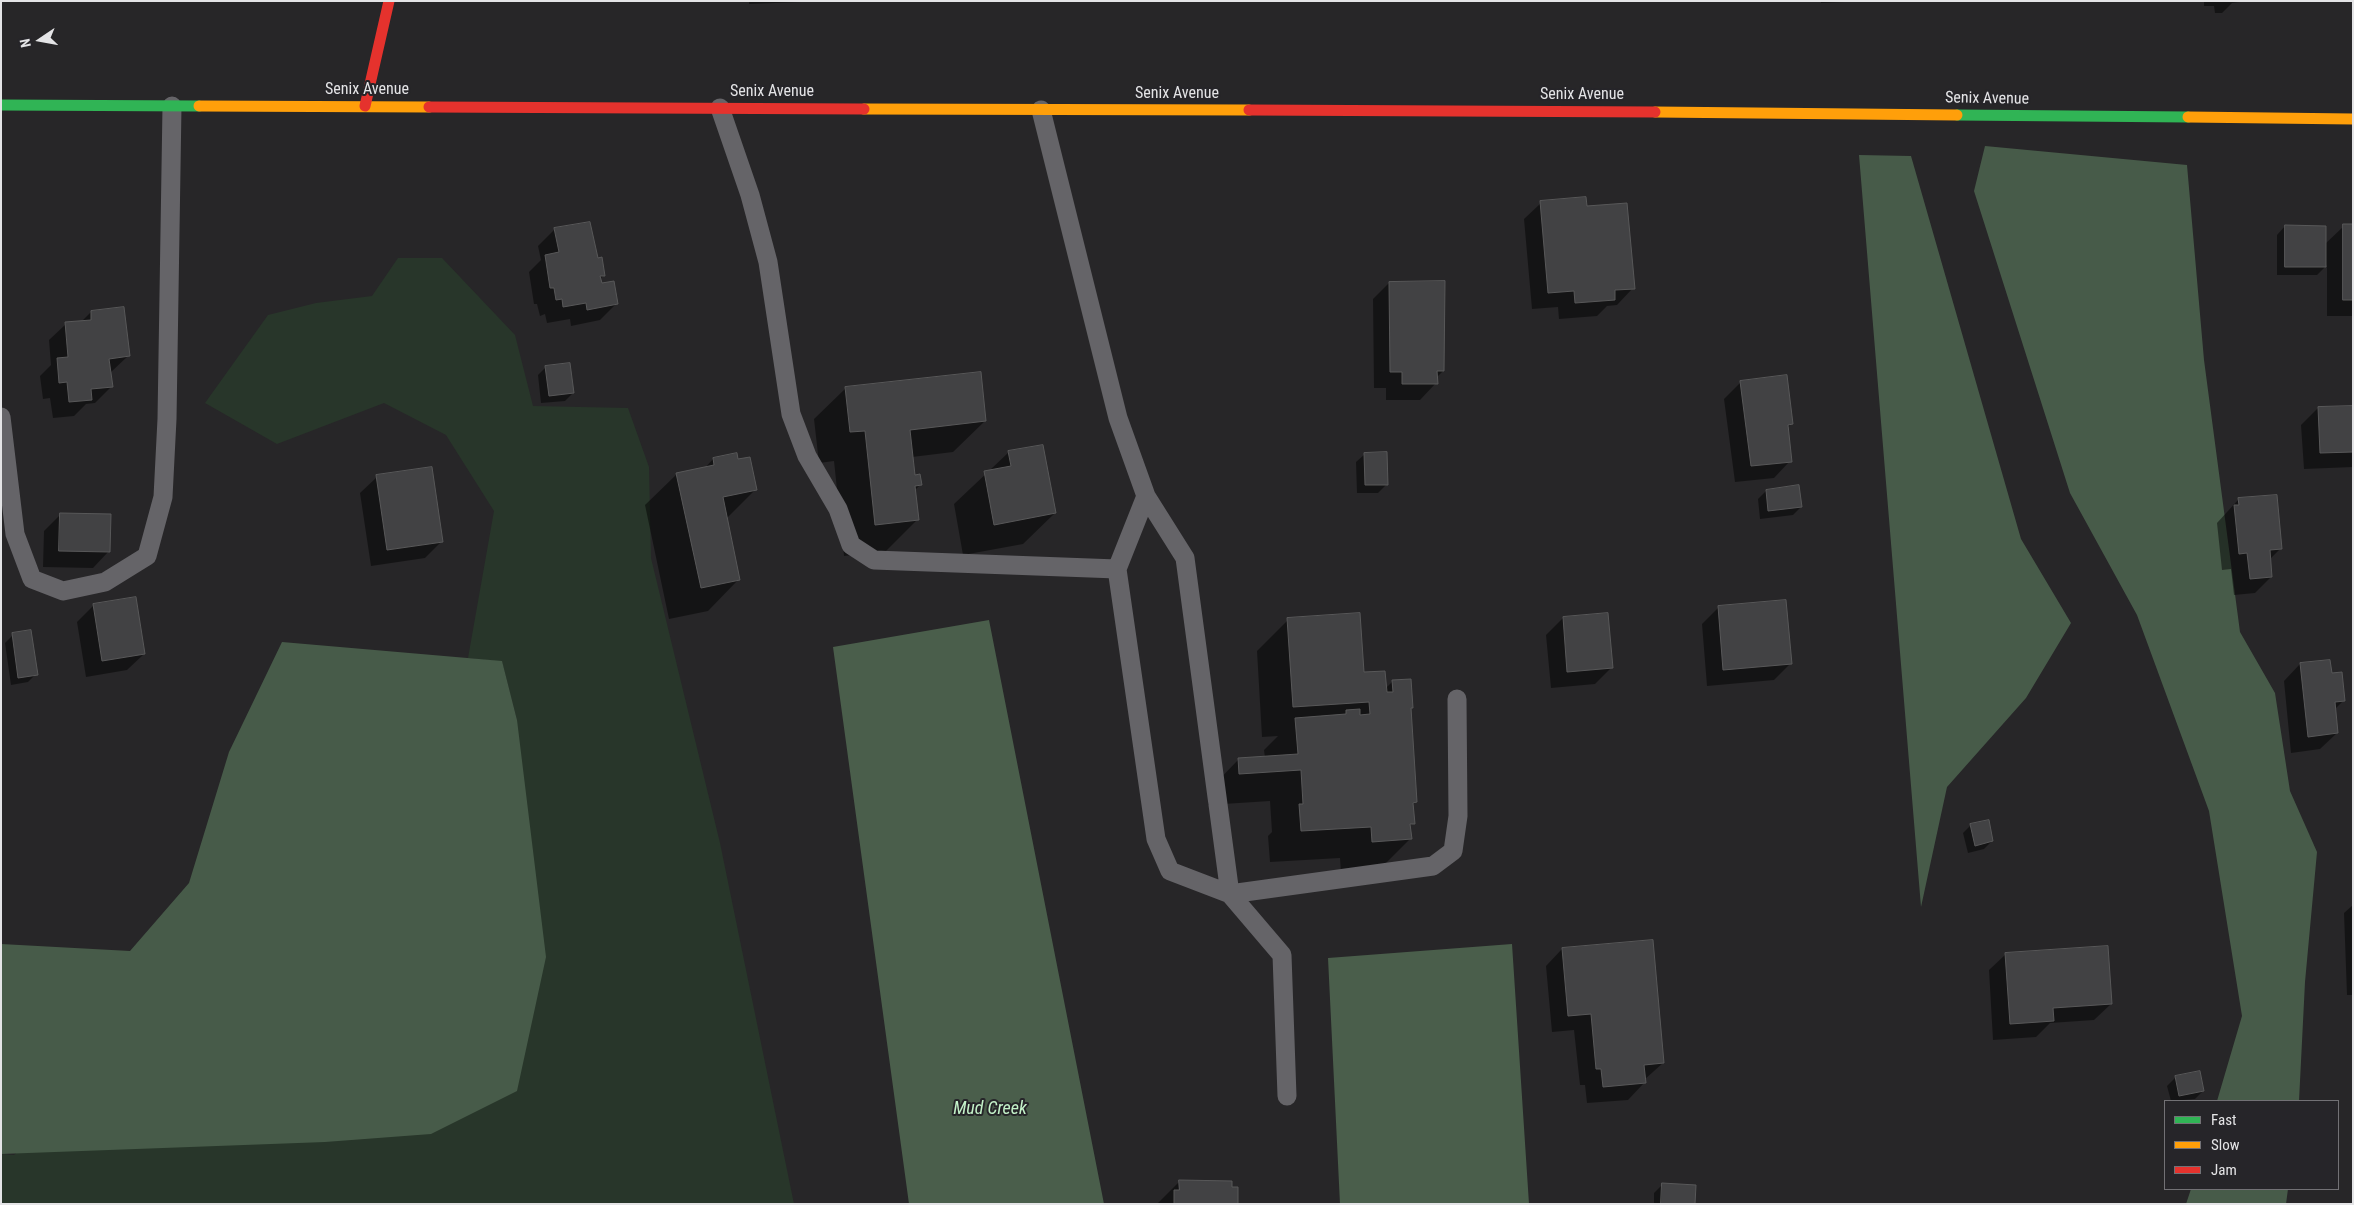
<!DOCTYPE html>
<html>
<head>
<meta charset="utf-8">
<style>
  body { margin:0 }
  #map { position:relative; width:2354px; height:1205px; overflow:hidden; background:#272628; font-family:"Roboto Condensed",sans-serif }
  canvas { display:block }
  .frame { position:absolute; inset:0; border:2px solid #e4e4e6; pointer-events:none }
  .legend { position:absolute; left:2164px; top:1100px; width:175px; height:90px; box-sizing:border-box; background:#262529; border:1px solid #727175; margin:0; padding:6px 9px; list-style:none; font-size:15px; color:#e4e4e6 }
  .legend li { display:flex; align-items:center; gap:10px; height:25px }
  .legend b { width:25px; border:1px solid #727175 }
  .north { position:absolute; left:15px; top:15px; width:50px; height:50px; -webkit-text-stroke:4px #262529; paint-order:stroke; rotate:258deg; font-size:14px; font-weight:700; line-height:20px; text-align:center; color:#e4e4e6 }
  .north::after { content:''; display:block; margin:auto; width:18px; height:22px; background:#e4e4e6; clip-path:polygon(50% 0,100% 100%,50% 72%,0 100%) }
</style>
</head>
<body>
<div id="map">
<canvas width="2354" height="1205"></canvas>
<div class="frame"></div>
<ul class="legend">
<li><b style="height:6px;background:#30b455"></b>Fast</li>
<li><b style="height:6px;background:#ff9f0a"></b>Slow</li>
<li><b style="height:6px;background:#e5322d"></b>Jam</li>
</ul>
<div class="north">N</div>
</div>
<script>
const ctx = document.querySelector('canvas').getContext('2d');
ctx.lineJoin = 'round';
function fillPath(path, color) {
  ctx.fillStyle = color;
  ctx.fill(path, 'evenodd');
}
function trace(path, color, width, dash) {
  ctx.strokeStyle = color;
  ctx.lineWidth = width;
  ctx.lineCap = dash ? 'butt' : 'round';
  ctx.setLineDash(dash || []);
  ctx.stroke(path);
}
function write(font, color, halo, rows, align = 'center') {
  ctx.font = font + ' "Roboto Condensed",sans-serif';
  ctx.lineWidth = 4;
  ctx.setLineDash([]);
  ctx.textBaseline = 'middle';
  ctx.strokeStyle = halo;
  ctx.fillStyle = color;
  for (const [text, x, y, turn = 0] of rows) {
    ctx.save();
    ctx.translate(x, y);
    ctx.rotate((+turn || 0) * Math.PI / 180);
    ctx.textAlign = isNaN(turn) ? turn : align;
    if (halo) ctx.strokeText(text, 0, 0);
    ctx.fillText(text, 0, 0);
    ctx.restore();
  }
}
const green = new Path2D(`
  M 398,258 L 442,258 L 515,335 L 533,406 L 628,408 L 649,467 L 651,558 L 720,843 L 794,1204 L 1,1204 L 1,1154 L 14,1155 L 517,720 L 502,662 L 468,658 L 494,511 L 446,435 L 384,403 L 277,444 L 205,403 L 268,315 L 316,303 L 372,296 Z`);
const forest = new Path2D(`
  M 1985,146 L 2187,165 L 2204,360 L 2240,632 L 2275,693 L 2290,791 L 2317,852 L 2305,982 L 2299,1101 L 2217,1101 L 2242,1016 L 2209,811 L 2137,615 L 2070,493 L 1974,191 Z
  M 1859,155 L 1911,156 L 2021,539 L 2071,623 L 2026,698 L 1947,787 L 1921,907 Z
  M 282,642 L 502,661 L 517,720 L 546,957 L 517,1091 L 431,1134 L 325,1142 L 1,1154 L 1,944 L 130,951 L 189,883 L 229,752 Z
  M 2191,1189 L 2288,1189 L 2286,1204 L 2186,1204 Z`);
const water = new Path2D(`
  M 989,620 L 1104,1204 L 909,1204 L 833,647 Z
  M 1512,944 L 1529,1204 L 1340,1204 L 1328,958 Z`);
const shadow = new Path2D(`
  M 207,1 L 243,1 L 242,2 Z
  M 749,1 L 828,1 L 749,4 Z
  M 1821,1 L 1867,1 L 1821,3 Z
  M 2204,1 L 2247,1 L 2232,3 L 2222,13 L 2215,13 L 2214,6 L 2204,6 Z
  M 1541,203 L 1586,208 L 1633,288 L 1617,305 L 1607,306 L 1597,316 L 1559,319 L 1558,307 L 1532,309 L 1524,219 Z
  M 2285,226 L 2325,244 L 2344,226 L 2353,226 L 2353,316 L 2327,316 L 2327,265 L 2317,275 L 2277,275 L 2277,235 Z
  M 555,229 L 597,260 L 604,275 L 600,279 L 601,285 L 616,304 L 600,320 L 571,326 L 570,319 L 547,323 L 545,314 L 540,316 L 537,304 L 534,304 L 529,272 L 541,260 L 538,246 Z
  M 1389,283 L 1443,371 L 1436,378 L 1436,383 L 1420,400 L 1386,400 L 1386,388 L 1374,388 L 1373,299 Z
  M 91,312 L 128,356 L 110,373 L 111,387 L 95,403 L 86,404 L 74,416 L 53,418 L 50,398 L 43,399 L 40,376 L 51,365 L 49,340 L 66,324 L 81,322 Z
  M 546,367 L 573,393 L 565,401 L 541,403 L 538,375 Z
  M 1741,382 L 1792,423 L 1787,429 L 1790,461 L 1774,478 L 1735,482 L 1724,399 Z
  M 846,388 L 985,421 L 953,452 L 912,457 L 914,476 L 920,485 L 914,491 L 917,520 L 886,551 L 844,556 L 834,461 L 819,463 L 814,419 Z
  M 2353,407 L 2353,467 L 2304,469 L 2301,425 L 2318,408 Z
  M 1009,452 L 1055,513 L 1023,544 L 963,555 L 954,504 Z
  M 1365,454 L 1386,485 L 1378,493 L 1357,493 L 1356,462 Z
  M 736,455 L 737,461 L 756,489 L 726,519 L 739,579 L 708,611 L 669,619 L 645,505 L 677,474 L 704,469 L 713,459 Z
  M 377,477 L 442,541 L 425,558 L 371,566 L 360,493 Z
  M 1766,491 L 1801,507 L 1793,515 L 1760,519 L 1758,499 Z
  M 2238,500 L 2281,548 L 2270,559 L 2271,577 L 2255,593 L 2234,595 L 2231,569 L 2222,570 L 2217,523 Z
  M 61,514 L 109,551 L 93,568 L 43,567 L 44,531 Z
  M 94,605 L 144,654 L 127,670 L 86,677 L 77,622 Z
  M 1719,607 L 1791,663 L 1774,680 L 1707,686 L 1702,624 Z
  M 1563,618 L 1612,667 L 1595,684 L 1551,688 L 1546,635 Z
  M 1288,620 L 1385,689 L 1393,681 L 1412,708 L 1409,710 L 1416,802 L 1412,806 L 1413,823 L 1409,827 L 1410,839 L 1379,870 L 1341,873 L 1340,858 L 1270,862 L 1268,836 L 1272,832 L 1270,801 L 1208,805 L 1208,791 L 1239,759 L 1265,758 L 1264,750 L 1278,736 L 1262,737 L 1257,651 Z
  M 13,635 L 36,674 L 28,682 L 11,685 L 5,643 Z
  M 2300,664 L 2331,674 L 2344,700 L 2334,710 L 2337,733 L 2320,749 L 2291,753 L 2284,681 Z
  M 1971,825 L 1992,841 L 1984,849 L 1968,853 L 1963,833 Z
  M 2353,905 L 2353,995 L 2347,995 L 2344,913 Z
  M 1562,949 L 1663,1063 L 1644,1080 L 1644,1083 L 1628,1100 L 1587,1103 L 1585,1085 L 1580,1085 L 1574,1030 L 1552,1032 L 1546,966 Z
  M 2006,954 L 2111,1004 L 2094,1020 L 2050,1023 L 2036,1037 L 1993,1040 L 1989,970 Z
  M 2175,1078 L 2203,1091 L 2195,1099 L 2171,1101 L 2167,1086 Z
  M 1180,1181 L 1231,1188 L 1237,1204 L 1157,1204 Z
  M 1662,1185 L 1694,1204 L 1654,1204 L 1654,1193 Z`);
const building = new Path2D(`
  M 1586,197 L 1587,206 L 1627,203 L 1635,289 L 1615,290 L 1615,300 L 1575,303 L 1574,291 L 1548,293 L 1540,201 Z
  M 590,222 L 598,258 L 602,257 L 605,276 L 600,276 L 602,283 L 614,281 L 618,304 L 587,310 L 586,303 L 563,307 L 562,299 L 556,300 L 554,288 L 550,288 L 545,255 L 559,252 L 554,228 Z
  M 2343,224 L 2353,224 L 2353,300 L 2343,300 Z
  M 2285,225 L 2326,226 L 2326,267 L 2285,267 Z
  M 1445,281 L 1444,371 L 1437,371 L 1438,384 L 1402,384 L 1402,372 L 1390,372 L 1389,282 Z
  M 124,307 L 130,356 L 109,359 L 113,387 L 91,389 L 92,400 L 69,402 L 67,382 L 59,383 L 57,358 L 68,357 L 65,322 L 91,320 L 91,311 Z
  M 570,363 L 574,393 L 549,396 L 545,366 Z
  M 981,372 L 986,421 L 910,430 L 915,475 L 920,474 L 922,485 L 915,486 L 919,520 L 875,525 L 865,431 L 850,432 L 845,387 Z
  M 1787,375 L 1793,424 L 1788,425 L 1792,462 L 1751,466 L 1740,381 Z
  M 2353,406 L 2353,452 L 2320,453 L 2318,407 Z
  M 1043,445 L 1056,513 L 994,525 L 984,471 L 1011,466 L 1008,451 Z
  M 1387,452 L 1388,485 L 1365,485 L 1364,453 Z
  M 737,453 L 738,459 L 750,457 L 757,490 L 723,497 L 740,580 L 701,588 L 676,473 L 714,465 L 713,458 Z
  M 432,467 L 443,542 L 387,550 L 376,475 Z
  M 1799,485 L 1802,507 L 1768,511 L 1766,490 Z
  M 2277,495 L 2282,549 L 2270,550 L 2272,577 L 2250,579 L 2247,553 L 2239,554 L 2234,505 L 2239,505 L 2238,498 Z
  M 60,513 L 111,514 L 110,552 L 59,551 Z
  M 136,597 L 145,654 L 102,661 L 93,604 Z
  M 1786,600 L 1792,664 L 1723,670 L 1718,606 Z
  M 1360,613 L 1364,672 L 1385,671 L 1387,692 L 1393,692 L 1392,680 L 1411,679 L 1413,708 L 1411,708 L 1417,802 L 1413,803 L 1415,824 L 1410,824 L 1412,839 L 1372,842 L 1371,827 L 1301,831 L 1299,804 L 1303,804 L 1301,770 L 1239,774 L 1238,758 L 1298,754 L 1295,718 L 1346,714 L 1346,710 L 1360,709 L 1360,715 L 1370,714 L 1369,702 L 1293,707 L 1287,618 Z
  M 1608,613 L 1613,668 L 1567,672 L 1563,617 Z
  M 31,630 L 38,675 L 18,678 L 12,633 Z
  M 2330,660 L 2332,673 L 2342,672 L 2345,701 L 2335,702 L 2338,733 L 2308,737 L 2300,663 Z
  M 1989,820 L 1993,841 L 1975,846 L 1970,824 Z
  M 1653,940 L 1664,1063 L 1644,1065 L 1646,1083 L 1603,1087 L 1601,1069 L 1596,1069 L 1591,1014 L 1568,1016 L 1562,948 Z
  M 2108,946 L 2112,1004 L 2053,1008 L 2054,1021 L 2010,1024 L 2005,953 Z
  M 2200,1071 L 2204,1091 L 2179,1096 L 2175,1076 Z
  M 1179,1180 L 1232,1181 L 1232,1187 L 1238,1187 L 1238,1204 L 1174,1204 L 1174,1190 L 1179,1190 Z
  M 1662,1183 L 1696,1185 L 1695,1204 L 1661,1204 Z`);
const lane = new Path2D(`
  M 720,108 L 750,195 L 768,262 L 791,414 L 807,456 L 838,509 L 851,545 L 874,560 L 1117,569
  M 1041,110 L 1118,418 L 1146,496 L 1185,558 L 1230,894 L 1282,955 L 1287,1096
  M 1,417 L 15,534 L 32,579 L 63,591 L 105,582 L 147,556 L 163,497 L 167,419 L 172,106
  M 1146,496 L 1117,569 L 1156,839 L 1170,871 L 1230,894 L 1433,866 L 1453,851 L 1458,816 L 1457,699`);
const fast = new Path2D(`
  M 1,105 L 199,106
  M 1957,115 L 2188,117`);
const slow = new Path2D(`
  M 199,106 L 429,107
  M 864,109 L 1249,110
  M 1655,112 L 1957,115
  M 2188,117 L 2353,119`);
const jam = new Path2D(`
  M 365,106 L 389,1
  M 429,107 L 864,109
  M 1249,110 L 1655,112`);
const streetNames = [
  ["Senix Avenue",367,90],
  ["Senix Avenue",772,92],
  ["Senix Avenue",1177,94],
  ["Senix Avenue",1582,95],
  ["Senix Avenue",1987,99,1]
];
const waterNames = [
  ["Mud Creek",990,1109]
];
fillPath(green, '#28362a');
fillPath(forest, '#475b49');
fillPath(water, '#4a5e4b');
fillPath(shadow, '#0007');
fillPath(building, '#424244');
trace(building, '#585859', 1);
trace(lane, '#656468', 19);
trace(fast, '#30b455', 11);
trace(slow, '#ff9f0a', 11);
trace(jam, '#e5322d', 11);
write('16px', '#e4e4e6', '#262529', streetNames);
write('italic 18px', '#c4f2c9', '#262529', waterNames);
</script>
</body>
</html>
